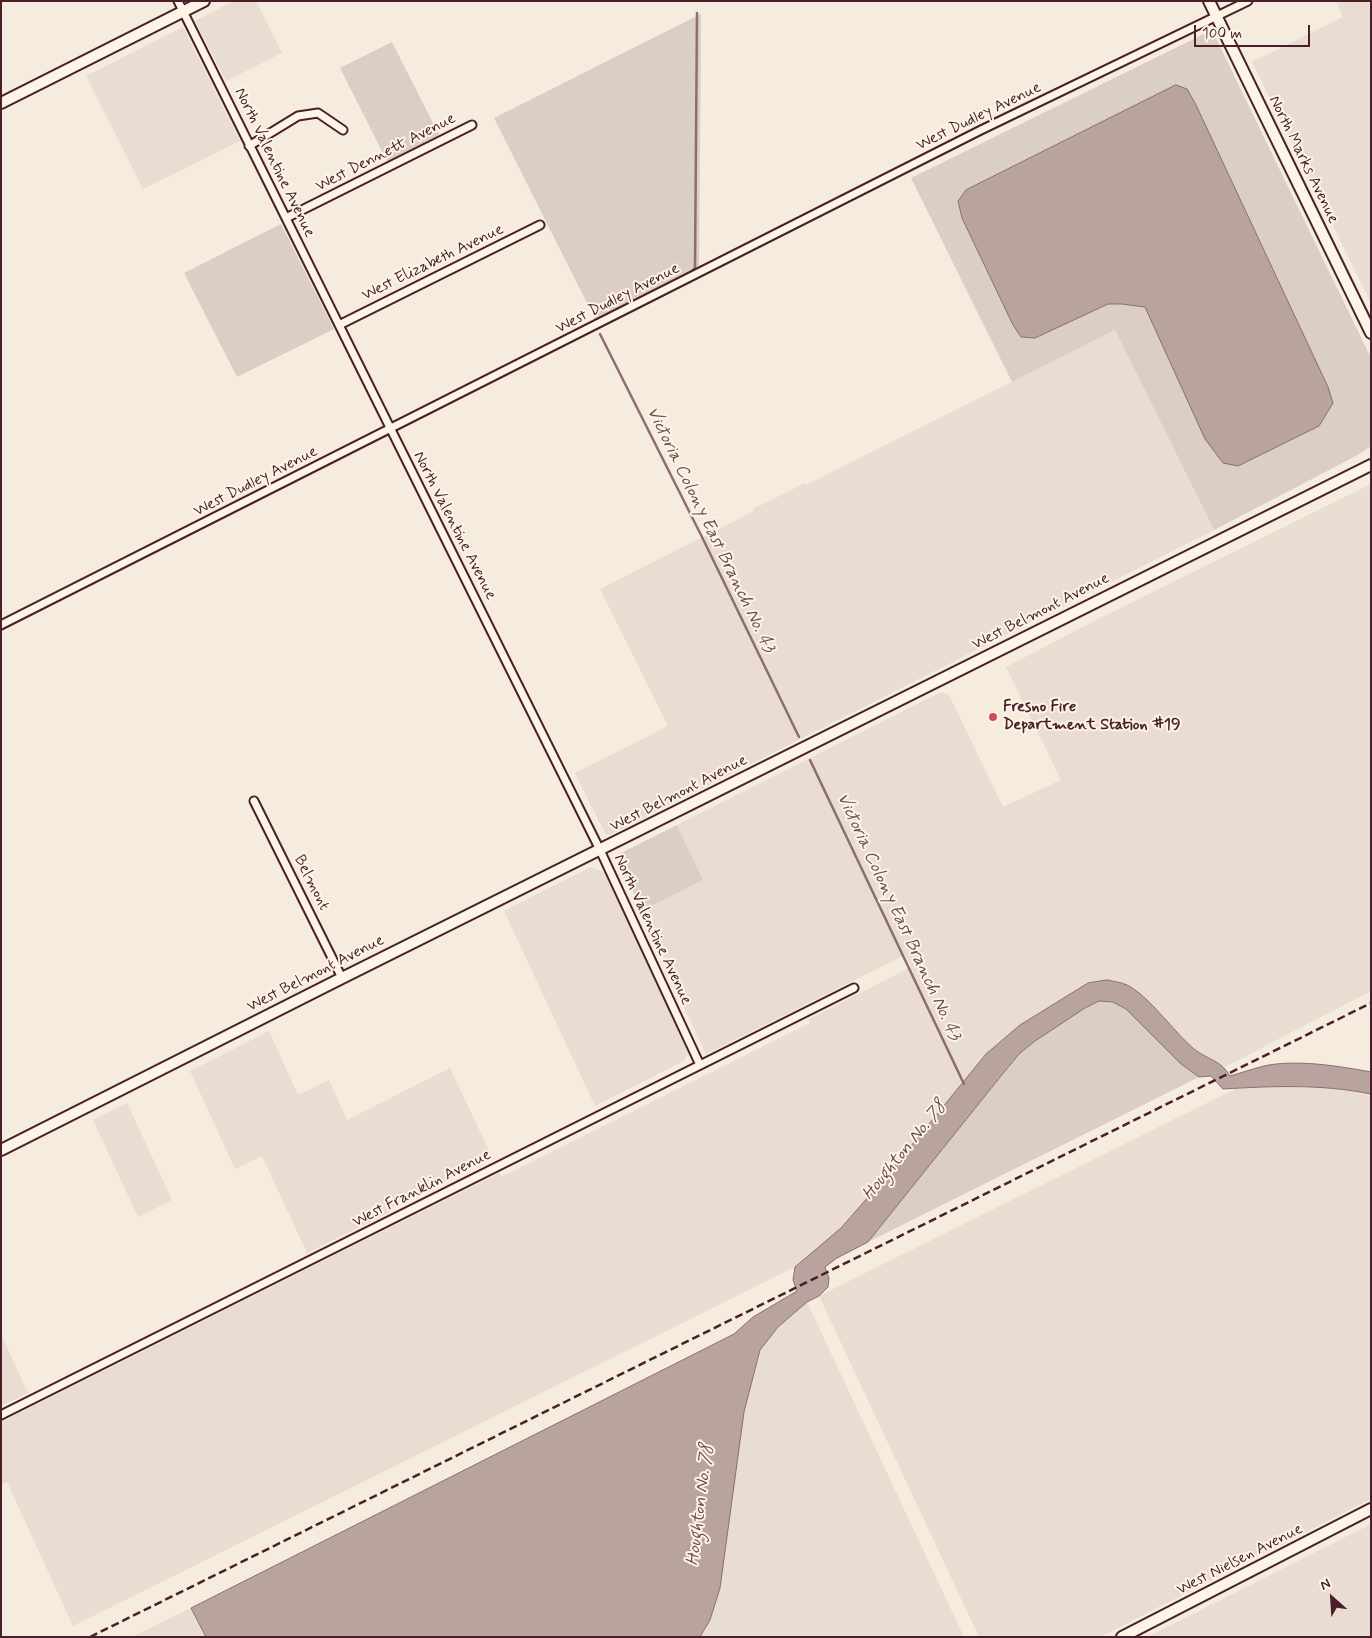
<!DOCTYPE html>
<html>
<head>
<meta charset="utf-8">
<style>
  body { margin:0 }
  #map { position:relative; width:1372px; height:1638px; overflow:hidden; background:#f5ecde; font-family:Mynerve,sans-serif }
  canvas { display:block }
  .frame { position:absolute; inset:0; border:2px solid #4a1f2b; pointer-events:none }
  .north { position:absolute; left:1307px; top:1573px; width:50px; height:50px; -webkit-text-stroke:4px #fcf5e5; paint-order:stroke; rotate:334deg; font-size:14px; font-weight:700; line-height:20px; text-align:center; color:#4a1f2b }
  .north::after { content:''; display:block; margin:auto; width:18px; height:22px; background:#4a1f2b; clip-path:polygon(50% 0,100% 100%,50% 72%,0 100%) }
  .scale { position:absolute; left:1194px; top:25px; width:116px; height:22px; box-sizing:border-box; border:2px solid #4a1f2b; border-top:0; padding-left:6px; font-size:15px; line-height:18px; white-space:nowrap; color:#4a1f2b; -webkit-text-stroke:4px #fcf5e5; paint-order:stroke }
</style>
</head>
<body>
<div id="map">
<canvas width="1372" height="1638"></canvas>
<div class="frame"></div>
<div class="north">N</div>
<div class="scale">100 m</div>
</div>
<script>
const ctx = document.querySelector('canvas').getContext('2d');
ctx.lineJoin = 'round';
function fillPath(path, color) {
  ctx.fillStyle = color;
  ctx.fill(path, 'evenodd');
}
function trace(path, color, width, dash) {
  ctx.strokeStyle = color;
  ctx.lineWidth = width;
  ctx.lineCap = dash ? 'butt' : 'round';
  ctx.setLineDash(dash || []);
  ctx.stroke(path);
}
function write(font, color, halo, rows, align = 'center') {
  ctx.font = font + ' Mynerve,sans-serif';
  ctx.lineWidth = 4;
  ctx.setLineDash([]);
  ctx.textBaseline = 'middle';
  ctx.strokeStyle = halo;
  ctx.fillStyle = color;
  for (const [text, x, y, turn = 0] of rows) {
    ctx.save();
    ctx.translate(x, y);
    ctx.rotate((+turn || 0) * Math.PI / 180);
    ctx.textAlign = isNaN(turn) ? turn : align;
    if (halo) ctx.strokeText(text, 0, 0);
    ctx.fillText(text, 0, 0);
    ctx.restore();
  }
}
const built = new Path2D(`
  M 234,1 L 256,1 L 282,53 L 226,81 L 195,21 Z
  M 1336,1 L 1371,1 L 1371,303 L 1252,62 L 1343,17 Z
  M 183,27 L 240,141 L 143,189 L 86,76 Z
  M 1115,330 L 1214,530 L 610,835 L 605,833 L 575,773 L 668,726 L 600,589 L 754,511 L 753,509 L 805,483 L 806,485 Z
  M 1371,484 L 1371,991 L 1225,1067 L 1198,1052 L 1186,1042 L 1142,996 L 1126,985 L 1088,983 L 1020,1025 L 986,1054 L 884,1179 L 841,1228 L 795,1267 L 73,1626 L 7,1482 L 1,1485 L 1,1422 L 499,1173 L 501,1177 L 810,1023 L 809,1019 L 911,967 L 905,955 L 706,1054 L 670,978 L 673,976 L 642,911 L 703,880 L 677,825 L 941,692 L 949,695 L 1003,807 L 1061,780 L 1006,667 L 1094,621 Z
  M 590,867 L 605,872 L 671,1012 L 688,1054 L 684,1061 L 595,1106 L 504,911 Z
  M 269,1031 L 298,1095 L 329,1080 L 347,1120 L 450,1068 L 492,1157 L 389,1209 L 390,1212 L 307,1253 L 262,1156 L 235,1169 L 190,1071 Z
  M 1300,1086 L 1337,1088 L 1371,1094 L 1371,1499 L 1100,1637 L 979,1637 L 819,1296 L 1237,1088 Z
  M 127,1103 L 172,1200 L 138,1217 L 93,1120 Z
  M 807,1302 L 964,1637 L 700,1637 L 705,1630 L 744,1412 L 760,1350 L 778,1327 Z
  M 1,1334 L 28,1393 L 1,1406 Z
  M 1371,1524 L 1371,1637 L 1147,1637 Z
  M 191,1608 L 206,1637 L 132,1637 Z`);
const green = new Path2D(`
  M 701,14 L 699,269 L 596,321 L 494,118 Z
  M 1212,30 L 1371,358 L 1371,446 L 1356,456 L 1214,530 L 1115,330 L 1012,382 L 911,178 Z
  M 392,42 L 443,143 L 391,169 L 340,68 Z
  M 281,224 L 334,329 L 237,377 L 184,273 Z
  M 677,825 L 703,880 L 642,911 L 618,859 L 619,854 Z
  M 1099,1001 L 1113,1002 L 1126,1009 L 1181,1064 L 1199,1077 L 868,1242 L 1020,1053 C 1044,1033 1071,1014 1099,1001 Z`);
const water = new Path2D(`
  M 1176,85 L 1187,89 L 1196,105 L 1328,387 L 1333,403 L 1319,426 L 1238,466 L 1223,463 L 1205,439 L 1145,307 L 1122,304 L 1108,304 L 1035,338 L 1021,337 L 1013,325 L 962,218 L 958,201 L 966,190 Z
  M 1108,980 C 1114,982 1121,982 1127,985 C 1148,995 1174,1032 1194,1049 C 1208,1060 1221,1060 1230,1076 C 1241,1073 1252,1069 1264,1066 C 1295,1059 1339,1066 1371,1072 L 1371,1094 C 1322,1084 1273,1086 1223,1089 L 1211,1076 L 1199,1077 L 1181,1064 L 1126,1009 L 1113,1002 L 1099,1001 L 1085,1008 L 1035,1041 L 1020,1053 L 1005,1071 L 868,1242 L 837,1258 L 825,1267 L 829,1278 L 828,1287 L 819,1296 L 807,1302 L 778,1327 L 760,1350 L 744,1412 L 720,1588 L 710,1620 L 700,1637 L 206,1637 L 191,1608 L 734,1334 L 753,1317 L 797,1291 L 793,1280 L 795,1267 L 841,1228 L 884,1179 L 986,1054 L 1020,1025 L 1088,983 Z`);
const stream = new Path2D(`
  M 596,321 L 691,272 L 695,268 L 697,13
  M 600,334 L 702,537 L 799,737
  M 810,760 L 964,1084`);
const street = new Path2D(`
  M 178,1 L 600,850 L 700,1065
  M 249,146 L 298,116 L 318,113 L 343,130
  M 286,218 L 472,125
  M 339,325 L 540,225
  M 1,625 L 981,130 L 1248,1
  M 254,801 L 342,978
  M 1,1415 L 854,988`);
const secondary = new Path2D(`
  M 1209,1 L 1371,333
  M 1,103 L 204,1
  M 1,1150 L 342,978 L 1371,465
  M 1122,1637 L 1371,1509`);
const rail = new Path2D(`
  M 90,1637 L 1371,1003`);
const markers = [
  [993,717,5,"#d1495b"]
];
const streetNames = [
  ["West Dudley Avenue",979,117,-26],
  ["West Dennett Avenue",386,153,-27],
  ["North Marks Avenue",1303,160,64],
  ["North Valentine Avenue",274,163,64],
  ["West Elizabeth Avenue",433,263,-26],
  ["West Dudley Avenue",618,299,-27],
  ["West Dudley Avenue",256,482,-27],
  ["North Valentine Avenue",454,526,63],
  ["West Belmont Avenue",1041,612,-27],
  ["West Belmont Avenue",679,794,-27],
  ["Belmont",311,883,63],
  ["North Valentine Avenue",652,930,65],
  ["West Belmont Avenue",316,974,-27],
  ["West Franklin Avenue",422,1189,-27],
  ["West Nielsen Avenue",1240,1560,-27]
];
const poiNames = [
  ["Fresno Fire",1003,708],
  ["Department Station #19",1003,726]
];
const waterNames = [
  ["Victoria Colony East Branch No. 43",710,530,64],
  ["Victoria Colony East Branch No. 43",898,917,65],
  ["Houghton No. 78",905,1151,-51],
  ["Houghton No. 78",701,1505,-83]
];
fillPath(built, '#e8ddd0');
fillPath(green, '#dbcec4');
fillPath(water, '#b8a39e');
trace(water, '#8c6e70', 1);
trace(stream, '#8c6e70', 2.5);
trace(street, '#4a1f2b', 11);
trace(secondary, '#4a1f2b', 14);
trace(street, '#fcf5e5', 7);
trace(secondary, '#fcf5e5', 10);
trace(rail, '#4a1f2b', 2.5, [8, 4]);
for (const [x, y, r, color] of markers) {
  const dot = new Path2D();
  dot.arc(x, y, r, 0, 2 * Math.PI);
  ctx.fillStyle = color;
  ctx.fill(dot);
  trace(dot, '#fcf5e5', 2);
}
write('16px', '#4a1f2b', '#fcf5e5', streetNames);
write('bold 16px', '#4a1f2b', '#fcf5e5', poiNames, 'left');
write('italic 18px', '#704d53', '#fcf5e5', waterNames);
</script>
</body>
</html>
